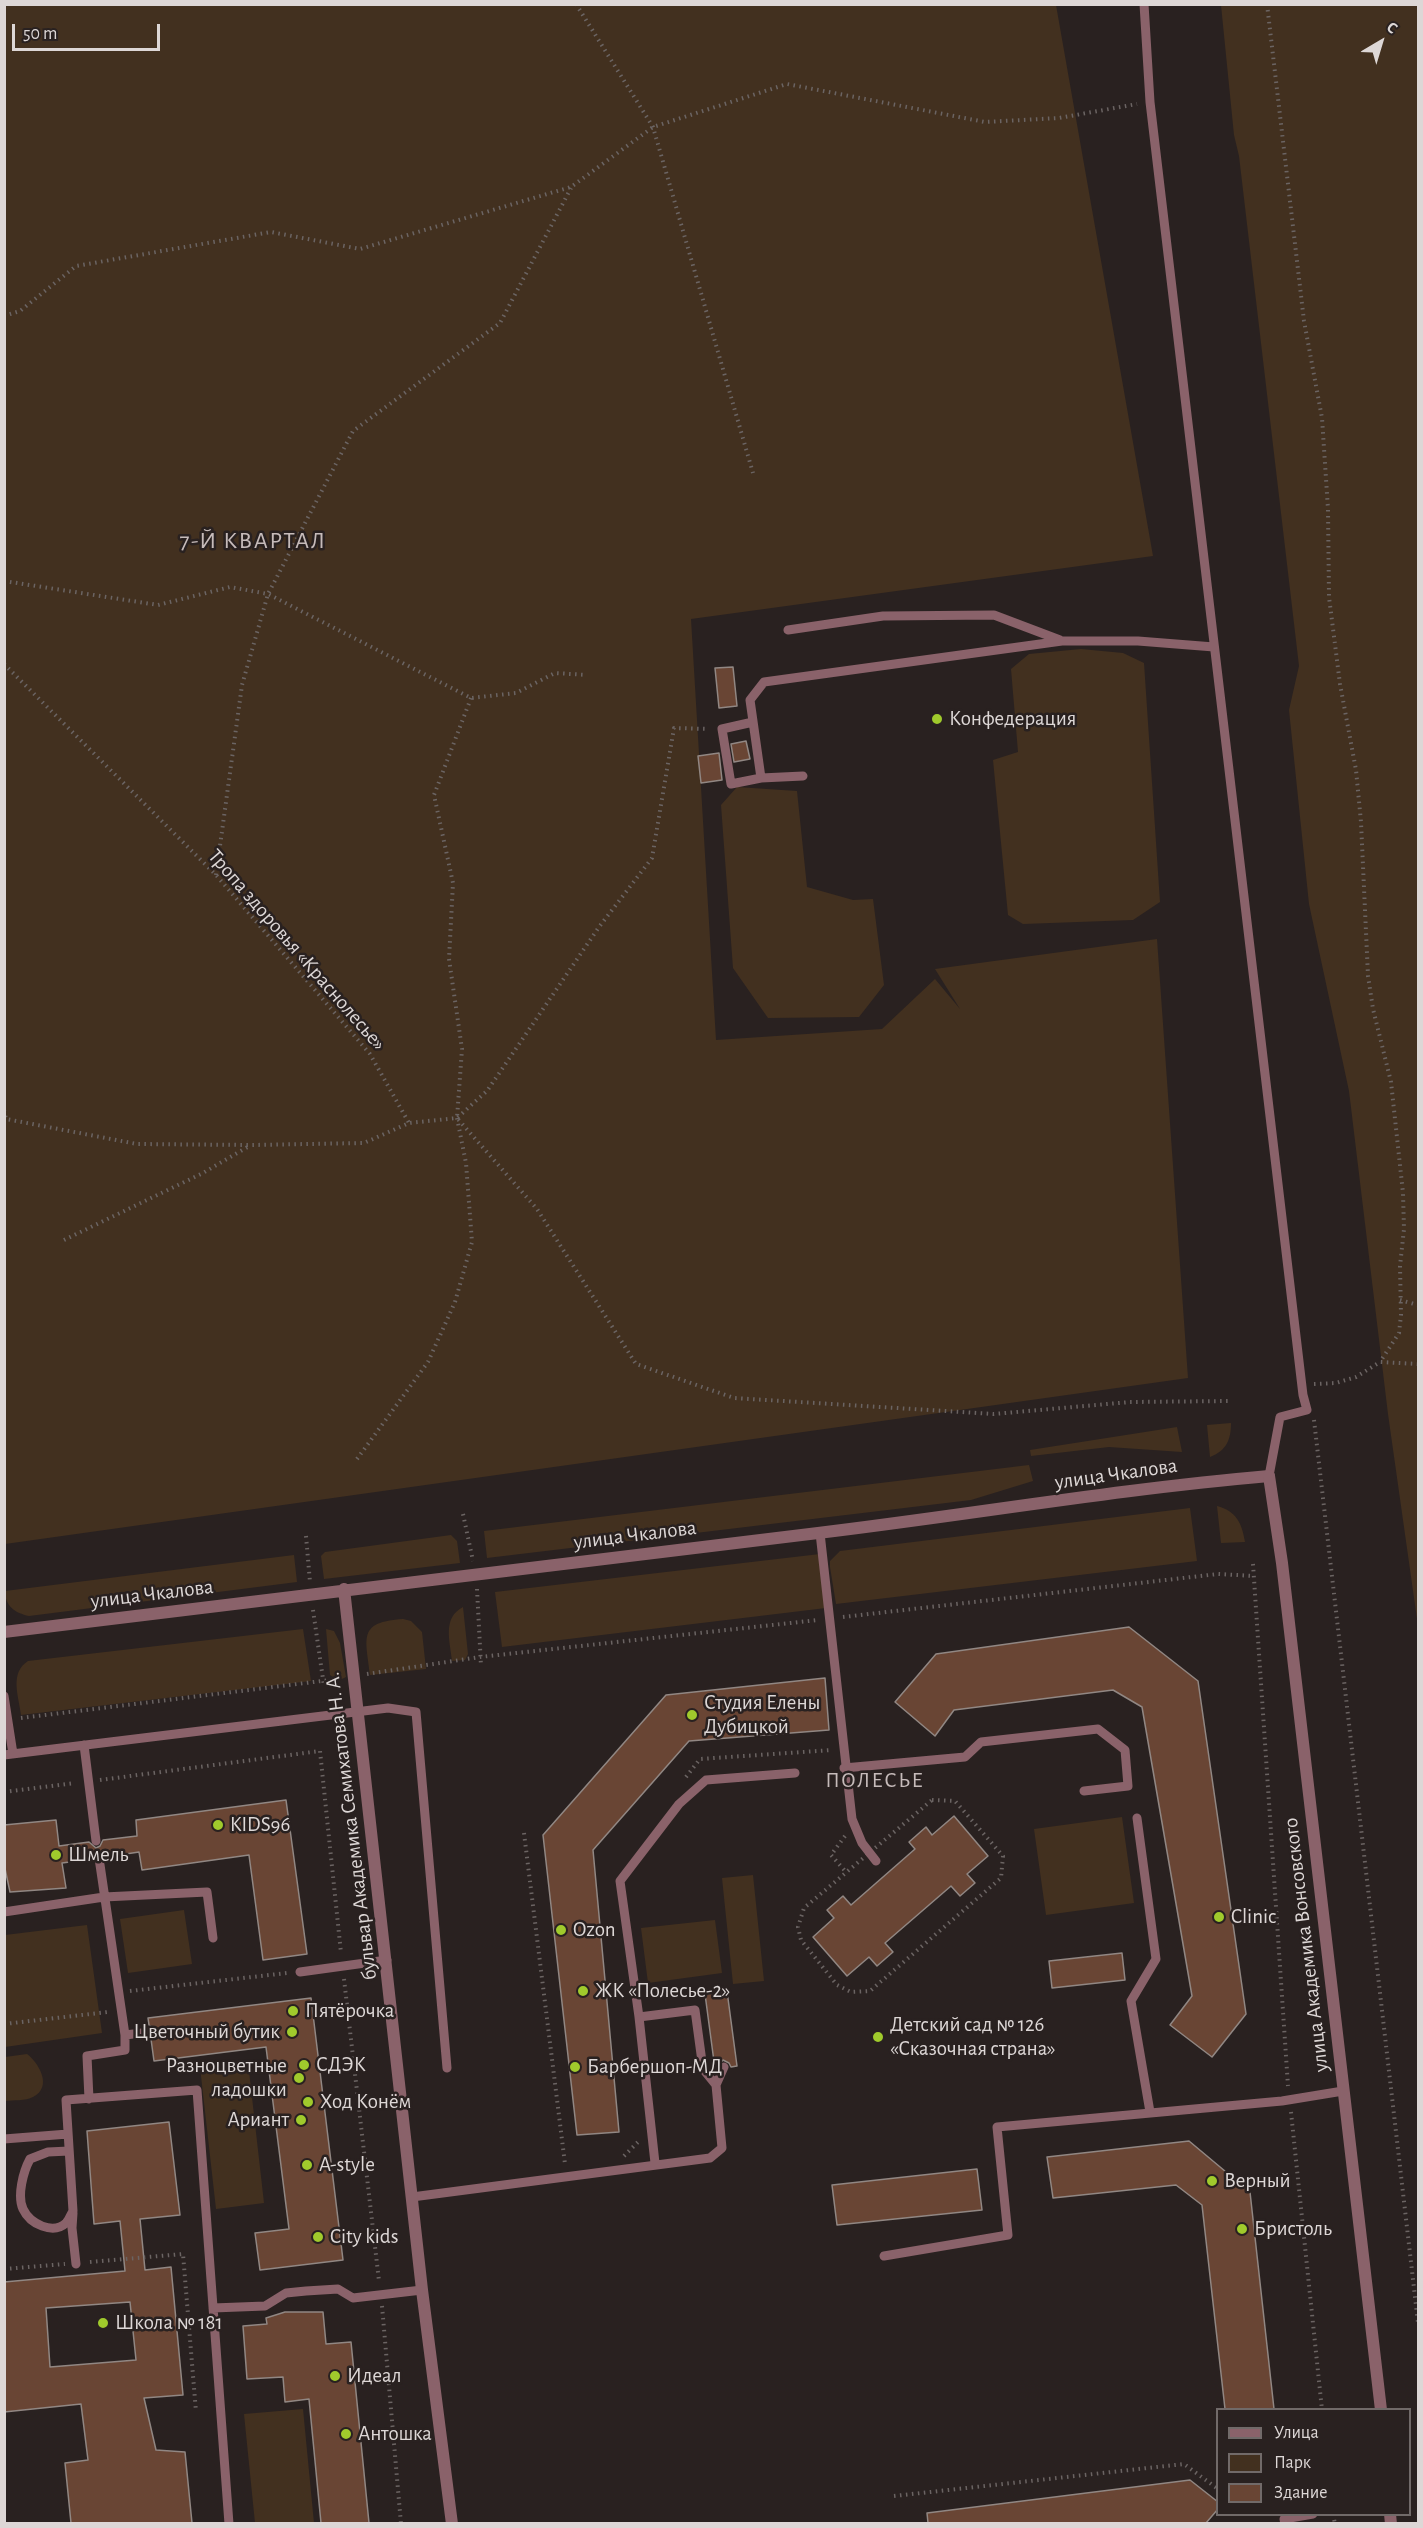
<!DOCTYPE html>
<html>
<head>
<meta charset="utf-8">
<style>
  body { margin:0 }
  #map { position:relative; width:1423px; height:2528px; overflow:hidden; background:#292120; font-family:"Alegreya Sans",sans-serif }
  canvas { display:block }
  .frame { position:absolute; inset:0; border:6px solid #ddd7d6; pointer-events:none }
  .legend { position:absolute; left:1216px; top:2408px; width:195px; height:108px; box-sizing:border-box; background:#292120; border:2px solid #716a69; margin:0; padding:8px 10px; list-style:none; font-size:18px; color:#ddd7d6 }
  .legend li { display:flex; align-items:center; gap:12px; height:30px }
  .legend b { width:30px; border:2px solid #716a69 }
  .north { position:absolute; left:1351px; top:12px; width:60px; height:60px; -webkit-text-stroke:4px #292120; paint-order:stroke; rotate:38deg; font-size:16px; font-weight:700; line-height:24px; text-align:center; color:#ddd7d6 }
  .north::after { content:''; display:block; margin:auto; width:21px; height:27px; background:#ddd7d6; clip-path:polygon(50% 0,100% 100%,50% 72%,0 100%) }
  .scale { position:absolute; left:12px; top:24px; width:148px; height:27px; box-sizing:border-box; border:3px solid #ddd7d6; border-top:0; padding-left:8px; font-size:18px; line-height:21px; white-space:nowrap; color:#ddd7d6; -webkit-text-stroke:4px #292120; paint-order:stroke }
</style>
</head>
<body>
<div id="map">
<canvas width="1423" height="2528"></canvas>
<div class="frame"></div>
<ul class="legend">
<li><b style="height:8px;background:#8a626a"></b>Улица</li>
<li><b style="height:16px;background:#42301f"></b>Парк</li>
<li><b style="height:16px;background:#694534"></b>Здание</li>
</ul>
<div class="north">С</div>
<div class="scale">50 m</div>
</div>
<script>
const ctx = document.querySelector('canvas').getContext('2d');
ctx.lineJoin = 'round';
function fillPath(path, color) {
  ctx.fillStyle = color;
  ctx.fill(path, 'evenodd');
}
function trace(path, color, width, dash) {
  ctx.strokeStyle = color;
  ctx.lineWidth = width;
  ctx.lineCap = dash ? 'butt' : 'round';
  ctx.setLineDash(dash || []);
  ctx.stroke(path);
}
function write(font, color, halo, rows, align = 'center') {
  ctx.font = font + ' "Alegreya Sans",sans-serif';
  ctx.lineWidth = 5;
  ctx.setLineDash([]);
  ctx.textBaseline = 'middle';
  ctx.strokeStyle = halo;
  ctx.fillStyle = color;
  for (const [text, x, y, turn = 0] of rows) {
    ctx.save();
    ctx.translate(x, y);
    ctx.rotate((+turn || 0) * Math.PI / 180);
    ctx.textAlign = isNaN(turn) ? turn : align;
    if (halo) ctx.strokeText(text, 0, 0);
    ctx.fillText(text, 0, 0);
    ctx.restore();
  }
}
const green = new Path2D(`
  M 4,5 L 1056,5 L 1153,556 L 691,619 L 716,1040 L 882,1029 L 935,979 L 960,1009 L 935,969 L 1157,939 L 1188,1378 L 5,1544 Z
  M 1221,5 L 1418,5 L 1418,1626 L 1388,1414 L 1349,1091 L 1309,904 L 1289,710 L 1299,666 L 1239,156 L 1234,135 Z
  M 1081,649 L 1123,653 L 1144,663 L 1160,902 L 1133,920 L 1023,924 L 1008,915 L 993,760 L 1018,752 L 1011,669 L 1029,654 Z
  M 737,787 L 797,791 L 807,887 L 853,900 L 873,899 L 884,985 L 859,1017 L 768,1018 L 733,968 L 721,805 Z
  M 1231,1423 C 1231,1440 1226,1451 1210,1457 L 1207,1425 Z
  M 1177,1427 L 1182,1452 L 1109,1447 L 1031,1456 L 1030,1450 Z
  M 1029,1465 L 1033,1481 L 971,1500 L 487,1558 L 484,1531 Z
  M 1217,1506 C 1236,1511 1242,1523 1245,1542 L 1221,1543 Z
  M 1190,1508 L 1197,1561 L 836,1604 L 830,1567 L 830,1561 L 840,1551 Z
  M 451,1535 L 457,1541 L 460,1563 L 324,1579 L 321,1556 L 325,1552 Z
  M 820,1554 L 826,1608 L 502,1647 L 495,1592 Z
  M 294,1555 L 297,1582 L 29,1616 C 15,1613 5,1606 5,1591 Z
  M 463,1607 L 468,1654 L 465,1660 L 452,1661 C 450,1641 442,1618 463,1607 Z
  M 403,1619 L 411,1621 L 422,1632 L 426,1669 L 370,1675 C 366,1638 357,1622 403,1619 Z
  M 303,1629 L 311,1681 L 21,1715 C 19,1697 9,1673 28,1661 Z
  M 326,1629 L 334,1631 L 340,1643 L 346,1677 C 339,1681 336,1679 330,1675 Z
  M 1122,1817 L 1134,1903 L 1046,1915 L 1034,1829 Z
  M 753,1875 L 764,1981 L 733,1984 L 722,1878 Z
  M 184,1910 L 192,1964 L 128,1973 L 120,1919 Z
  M 715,1920 L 722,1973 L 648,1983 L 641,1928 Z
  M 87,1925 L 102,2033 L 5,2047 L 5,1935 Z
  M 27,2054 C 39,2063 53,2087 33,2097 C 26,2101 12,2100 5,2101 L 5,2057 Z
  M 248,2062 L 264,2203 L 216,2209 L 200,2067 Z
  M 303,2409 L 314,2523 L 255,2523 L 244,2414 Z`);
const building = new Path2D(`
  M 733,667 L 737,706 L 719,708 L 715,668 Z
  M 746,741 L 750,759 L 734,762 L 731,744 Z
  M 719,753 L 722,780 L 701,783 L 698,756 Z
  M 1129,1627 L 1198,1681 L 1246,2014 L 1212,2057 L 1170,2025 L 1192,1996 L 1142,1707 L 1113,1690 L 954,1710 L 935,1736 L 895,1702 L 936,1654 Z
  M 825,1678 L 829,1730 L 689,1741 L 593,1850 L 619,2132 L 577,2135 L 543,1835 L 666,1695 Z
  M 286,1800 L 307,1954 L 263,1960 L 249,1855 L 142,1870 L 139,1852 L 106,1857 L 102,1852 L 97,1851 L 92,1859 L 62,1863 L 66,1888 L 10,1892 L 4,1864 L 4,1825 L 56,1820 L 59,1846 L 89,1842 L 96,1848 L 100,1846 L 103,1840 L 137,1836 L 136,1820 Z
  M 954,1816 L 988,1856 L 967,1874 L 975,1883 L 960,1896 L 951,1886 L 885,1943 L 893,1952 L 877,1966 L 869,1957 L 847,1976 L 813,1937 L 834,1918 L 827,1910 L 843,1896 L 851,1905 L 915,1849 L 909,1842 L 926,1827 L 932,1835 Z
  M 1122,1953 L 1125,1980 L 1052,1988 L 1049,1961 Z
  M 727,1991 L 737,2066 L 731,2067 L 729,2063 L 723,2060 L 715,2069 L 705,1994 Z
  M 311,1998 L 343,2260 L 260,2270 L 255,2233 L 289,2229 L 266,2047 L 154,2061 L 151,2039 L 156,2035 L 157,2031 L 149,2025 L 148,2018 Z
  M 169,2122 L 180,2215 L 140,2219 L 145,2270 L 171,2267 L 183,2395 L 144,2398 L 156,2450 L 185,2452 L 192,2523 L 71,2523 L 65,2463 L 88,2460 L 81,2404 L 4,2412 L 4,2282 L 125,2271 L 120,2221 L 94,2224 L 87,2131 ZM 130,2302 L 136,2360 L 50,2367 L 46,2308 Z
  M 1189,2141 L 1250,2192 L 1274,2409 L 1225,2409 L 1202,2205 L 1176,2185 L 1053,2198 L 1047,2157 Z
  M 977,2169 L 982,2210 L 837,2225 L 832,2185 Z
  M 285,2312 L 323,2312 L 326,2344 L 351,2342 L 369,2523 L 321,2523 L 309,2399 L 285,2402 L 283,2377 L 247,2379 L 243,2326 L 267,2324 L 266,2318 Z
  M 1190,2480 L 1218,2502 L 1218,2509 L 1206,2523 L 928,2523 L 927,2513 Z`);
const path = new Path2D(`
  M 576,4 L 653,127 L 753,473
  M 1267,4 L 1304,321 L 1322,418 L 1328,509 L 1329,597 L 1340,684 L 1356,770 L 1361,822 L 1368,976 L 1373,1009 L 1391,1082 L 1403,1193 L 1404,1229 L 1400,1266 L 1401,1315 L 1399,1333 L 1380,1362
  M 4,316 L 20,311 L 76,266 L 271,232 L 360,249 L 571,187 L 653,127 L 787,84 L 985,122 L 1059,118 L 1137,104
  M 4,581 L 158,605 L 230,587 L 268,594 L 471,698 L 516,693 L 555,673 L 587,675
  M 4,664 L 216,875 L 370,1054 L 409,1123
  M 471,698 L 434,795 L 453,883 L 449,959 L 462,1049 L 457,1118 L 537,1209 L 636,1364 L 734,1398 L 994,1414 L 1130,1402 L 1230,1401
  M 216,875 L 242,685 L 268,594 L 353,431 L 500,323 L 571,188
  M 4,1110 L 6,1119 L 137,1144 L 252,1145 L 364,1143 L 409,1123 L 457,1118 L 487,1091 L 599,927 L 652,858 L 674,728 L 709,729
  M 64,1240 L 203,1173 L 251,1145
  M 1400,1300 L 1418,1305
  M 1314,1384 L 1336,1383 L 1356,1377 L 1380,1362 L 1418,1364
  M 1314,1420 L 1418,2323
  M 357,1459 L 428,1362 L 455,1302 L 472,1242 L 466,1163 L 457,1118
  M 463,1514 L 473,1561
  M 306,1536 L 310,1582
  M 1253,1564 L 1288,2086
  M 477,1589 L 481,1666
  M 313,1610 L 324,1686
  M 843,1617 L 1218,1574 L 1254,1576
  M 367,1674 L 480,1657 L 818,1620
  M 21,1718 L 338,1679
  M 686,1777 L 700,1759 L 832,1750
  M 100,1780 L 320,1751 L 341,1953
  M 4,1792 L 75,1783
  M 932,1800 L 955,1801 L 1003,1856 L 1001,1878 L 870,1991 L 851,1992 L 837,1985 L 801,1940 L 798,1927 L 804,1908 Z
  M 524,1833 L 565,2164
  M 845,1836 L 831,1855 L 846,1872
  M 344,1979 L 379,2281
  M 130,1991 L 287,1973
  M 4,2024 L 108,2012
  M 1291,2112 L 1322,2410
  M 624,2156 L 640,2140
  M 90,2262 L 183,2254 L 196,2412
  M 4,2269 L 65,2264
  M 382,2306 L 401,2524
  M 894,2496 L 1184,2464 L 1218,2489
  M 1333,2514 L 1335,2524`);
const service = new Path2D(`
  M 1144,4 L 1150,102 L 1303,1395 L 1307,1410 L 1280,1417 L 1269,1476
  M 788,630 L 883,616 L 994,615 L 1060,640
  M 753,722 L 722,729 L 731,784 L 761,778
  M 803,776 L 761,778 L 750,700 L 764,682 L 1062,641 L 1138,641 L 1214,647
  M 820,1533 L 852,1819 L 862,1843 L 876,1861
  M 4,1696 L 13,1754
  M 84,1745 L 96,1841
  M 4,1755 L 388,1708 L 416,1712 L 447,2068
  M 844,1768 L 965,1757 L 981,1742 L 1098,1729 L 1125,1750 L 1128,1786 L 1084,1791
  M 1137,1818 L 1156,1959 L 1131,2001 L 1150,2112
  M 4,1912 L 104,1897 L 207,1892 L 213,1938
  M 300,1972 L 387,1960
  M 639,2017 L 695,2010 L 703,2069 L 716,2085
  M 125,2035 L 150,2032
  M 89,2099 L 87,2056 L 125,2050 L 125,2035 L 99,1858
  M 4,2139 L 68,2134
  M 69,2151 L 48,2152 L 30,2159 C 23,2172 17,2196 23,2209 C 30,2224 53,2235 66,2223 C 69,2220 71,2214 73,2211 L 66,2100 L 197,2090 L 229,2524
  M 655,2163 L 639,2017 L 620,1881 L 679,1804 L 706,1780 L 795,1773
  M 412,2197 L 710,2158 L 722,2148 L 716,2085 L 724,2067
  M 73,2213 L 72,2228 L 76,2264
  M 884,2256 L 1008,2235 L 997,2127 L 1282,2101 L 1343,2091
  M 213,2308 L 265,2306 L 286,2293 L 306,2291 L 338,2289 L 353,2298 L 422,2290
  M 1285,2524 L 1284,2519 L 1313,2514`);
const minor = new Path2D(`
  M 344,1589 L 422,2290 L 452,2524
  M 4,1632 C 275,1598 547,1567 818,1533 C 968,1515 1118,1489 1269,1476`);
const tertiary = new Path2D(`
  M 1269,1476 L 1282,1563 L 1381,2410
  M 1390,2514 L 1391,2524`);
const markers = [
  [937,719,6,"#a0ca2c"],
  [692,1715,6,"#a0ca2c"],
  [218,1825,6,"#a0ca2c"],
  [56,1855,6,"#a0ca2c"],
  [1219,1917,6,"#a0ca2c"],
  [561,1930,6,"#a0ca2c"],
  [583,1991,6,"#a0ca2c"],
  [293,2011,6,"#a0ca2c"],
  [292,2032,6,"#a0ca2c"],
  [878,2037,6,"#a0ca2c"],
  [304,2065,6,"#a0ca2c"],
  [575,2067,6,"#a0ca2c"],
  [299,2078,6,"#a0ca2c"],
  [308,2102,6,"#a0ca2c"],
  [301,2120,6,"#a0ca2c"],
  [307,2165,6,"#a0ca2c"],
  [1212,2181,6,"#a0ca2c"],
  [1242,2229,6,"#a0ca2c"],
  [318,2237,6,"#a0ca2c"],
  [103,2323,6,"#a0ca2c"],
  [335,2376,6,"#a0ca2c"],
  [346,2434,6,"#a0ca2c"]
];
const poiNames = [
  ["Конфедерация",949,719],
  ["Студия Елены",704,1703],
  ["Дубицкой",704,1727],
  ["KIDS96",230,1825],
  ["Шмель",68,1855],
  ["Clinic",1231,1917],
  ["Ozon",573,1930],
  ["ЖК «Полесье-2»",595,1991],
  ["Пятёрочка",305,2011],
  ["Детский сад № 126",890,2025],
  ["«Сказочная страна»",890,2049],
  ["Цветочный бутик",280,2032,"right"],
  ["СДЭК",316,2065],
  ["Разноцветные",287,2066,"right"],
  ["ладошки",287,2090,"right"],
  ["Барбершоп-МД",587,2067],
  ["Ход Конём",320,2102],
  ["Ариант",289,2120,"right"],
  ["A-style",319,2165],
  ["Верный",1224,2181],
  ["Бристоль",1254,2229],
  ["City kids",330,2237],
  ["Школа № 181",115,2323],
  ["Идеал",347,2376],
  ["Антошка",358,2434]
];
const streetNames = [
  ["Тропа здоровья «Краснолесье»",297,950,49],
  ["улица Чкалова",1116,1474,-8],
  ["улица Чкалова",635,1535,-7],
  ["улица Чкалова",152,1594,-7],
  ["бульвар Академика Семихатова Н. А.",351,1826,-97],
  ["улица Академика Вонсовского",1306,1945,-97]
];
const neighbourhoodNames = [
  ["ПОЛЕСЬЕ",875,1780]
];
const quarterNames = [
  ["7-Й КВАРТАЛ",253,541]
];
fillPath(green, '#42301f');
fillPath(building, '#694534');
trace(building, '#918783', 1.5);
trace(path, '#6b6463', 4, [1.5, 4.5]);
trace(service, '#8a626a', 9);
trace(minor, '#8a626a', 12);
trace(tertiary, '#8a626a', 12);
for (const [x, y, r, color] of markers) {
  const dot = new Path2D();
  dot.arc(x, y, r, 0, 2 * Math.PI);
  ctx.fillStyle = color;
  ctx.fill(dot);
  trace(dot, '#292120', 2);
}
write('21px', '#ddd7d6', '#292120', poiNames, 'left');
write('21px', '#ddd7d6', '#292120', streetNames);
ctx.letterSpacing = '1.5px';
write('22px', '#c6bbba', '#292120', neighbourhoodNames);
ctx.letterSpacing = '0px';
ctx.letterSpacing = '1.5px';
write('24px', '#c6bbba', '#292120', quarterNames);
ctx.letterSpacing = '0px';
</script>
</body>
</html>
